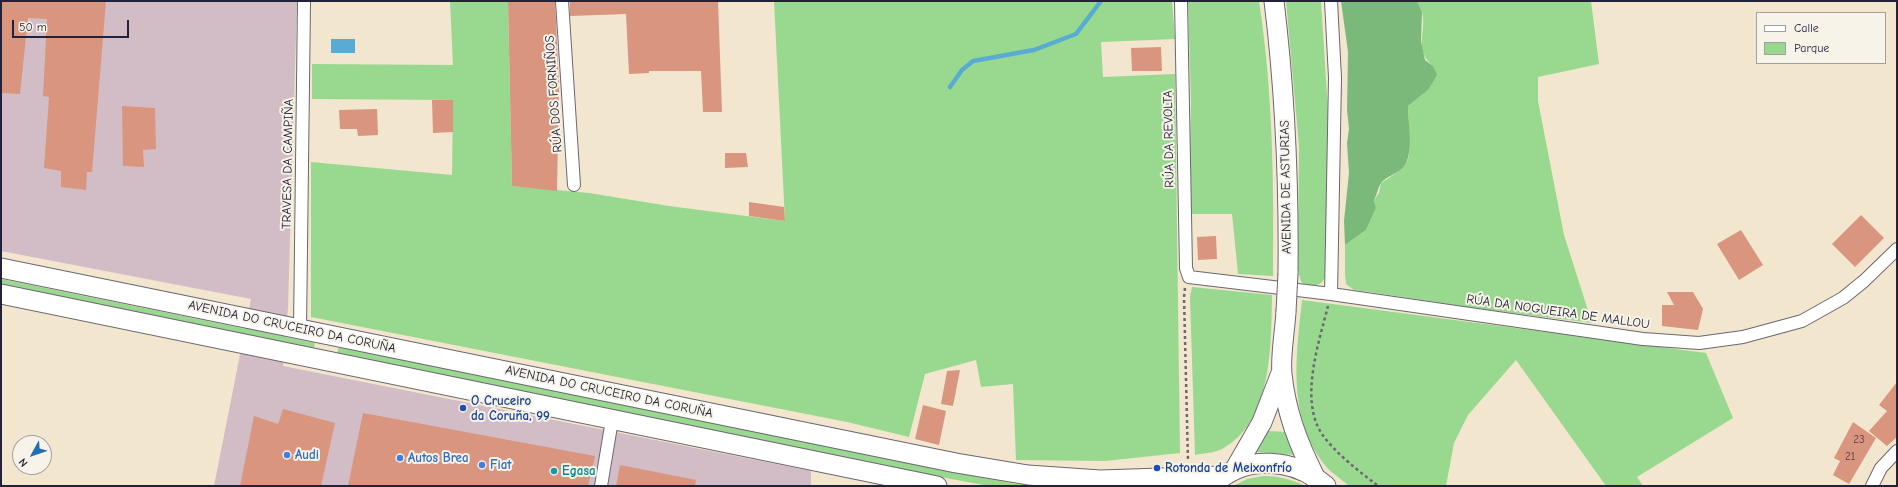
<!DOCTYPE html>
<html>
<head>
<meta charset="utf-8">
<style>
  body { margin:0 }
  #map { position:relative; width:1898px; height:487px; overflow:hidden; background:#f2e6ce; font-family:"Comic Neue",sans-serif }
  canvas { display:block }
  .frame { position:absolute; inset:0; border:2px solid #22223b; pointer-events:none }
  .legend { position:absolute; left:1756px; top:12px; width:130px; height:52px; box-sizing:border-box; background:#f7f3e8; border:1px solid #a29fa3; margin:0; padding:5px 7px; list-style:none; font-size:12px; color:#22223b }
  .legend li { display:flex; align-items:center; gap:8px; height:20px }
  .legend b { width:20px; border:1px solid #a29fa3 }
  .north { position:absolute; left:12px; top:435px; width:40px; height:40px; box-sizing:border-box; background:#f7f3e8; border:1px solid #a29fa3; border-radius:50%; rotate:230deg; font-size:11px; font-weight:700; line-height:16px; text-align:center; color:#22223b }
  .north::after { content:''; display:block; margin:auto; width:14px; height:18px; background:#1f6fb2; clip-path:polygon(50% 0,100% 100%,50% 72%,0 100%) }
  .scale { position:absolute; left:12px; top:20px; width:117px; height:18px; box-sizing:border-box; border:2px solid #22223b; border-top:0; padding-left:5px; font-size:12px; line-height:14px; white-space:nowrap; color:#22223b; -webkit-text-stroke:3px #f7f3e8; paint-order:stroke }
</style>
</head>
<body>
<div id="map">
<canvas width="1898" height="487"></canvas>
<div class="frame"></div>
<ul class="legend">
<li><b style="height:5px;background:#fff"></b>Calle</li>
<li><b style="height:11px;background:#99d98f"></b>Parque</li>
</ul>
<div class="north">N</div>
<div class="scale">50 m</div>
</div>
<script>
const ctx = document.querySelector('canvas').getContext('2d');
ctx.lineJoin = 'round';
function fillPath(path, color) {
  ctx.fillStyle = color;
  ctx.fill(path, 'evenodd');
}
function trace(path, color, width, dash) {
  ctx.strokeStyle = color;
  ctx.lineWidth = width;
  ctx.lineCap = dash ? 'butt' : 'round';
  ctx.setLineDash(dash || []);
  ctx.stroke(path);
}
function write(font, color, halo, rows, align = 'center') {
  ctx.font = font + ' "Comic Neue",sans-serif';
  ctx.lineWidth = 4;
  ctx.setLineDash([]);
  ctx.textBaseline = 'middle';
  ctx.strokeStyle = halo;
  ctx.fillStyle = color;
  for (const [text, x, y, turn = 0] of rows) {
    ctx.save();
    ctx.translate(x, y);
    ctx.rotate((+turn || 0) * Math.PI / 180);
    ctx.textAlign = isNaN(turn) ? turn : align;
    if (halo) ctx.strokeText(text, 0, 0);
    ctx.fillText(text, 0, 0);
    ctx.restore();
  }
}
const industrial = new Path2D(`
  M 1,1 L 297,1 L 288,308 L 283,366 L 811,471 L 811,486 L 214,486 L 251,299 L 1,251 Z`);
const green = new Path2D(`
  M 450,1 L 508,1 L 512,186 L 589,193 L 669,206 L 785,221 L 774,1 L 1172,1 L 1175,39 L 1101,42 L 1103,77 L 1175,74 L 1180,453 L 1105,461 L 1016,460 L 1013,384 L 981,387 L 976,360 L 925,374 L 909,437 L 847,422 L 311,317 L 311,162 L 452,175 L 453,100 L 312,99 L 312,64 L 453,65 Z
  M 1188,1 L 1259,1 C 1273,92 1274,184 1273,276 L 1238,274 L 1232,214 L 1189,214 L 1191,102 Z
  M 1286,1 L 1321,1 L 1328,111 L 1325,277 C 1321,287 1314,285 1304,285 L 1301,281 L 1298,271 L 1299,146 Z
  M 1417,1 L 1591,1 L 1599,64 L 1538,77 L 1538,101 L 1564,235 L 1592,323 L 1474,308 L 1370,292 L 1354,290 L 1346,284 L 1345,274 L 1345,245 L 1366,230 L 1376,208 L 1374,200 L 1379,193 L 1381,183 C 1390,177 1399,172 1406,164 C 1413,154 1408,119 1408,106 L 1428,90 L 1433,66 C 1413,49 1427,33 1422,12 C 1421,8 1417,5 1417,1 Z
  M 1,279 L 315,343 L 314,348 L 1,284 Z
  M 1192,287 L 1272,295 C 1271,345 1273,421 1222,449 C 1215,453 1204,453 1195,455 L 1190,297 Z
  M 1302,300 L 1706,353 L 1733,418 L 1637,477 L 1643,486 L 1606,486 L 1516,360 L 1468,415 L 1454,443 L 1446,486 L 1349,486 C 1341,479 1330,472 1323,463 C 1287,415 1296,356 1302,300 Z
  M 339,347 L 936,469 L 1016,484 L 1049,486 L 989,486 L 935,476 L 337,353 Z
  M 1268,431 L 1288,432 L 1295,455 L 1256,452 Z
  M 1263,476 C 1278,476 1291,479 1305,486 L 1233,486 L 1247,479 Z`);
const forest = new Path2D(`
  M 1341,1 L 1417,1 L 1422,12 L 1421,41 L 1425,60 L 1433,66 L 1437,75 L 1428,90 L 1408,106 C 1408,125 1413,143 1407,161 C 1403,173 1387,175 1381,183 C 1378,187 1377,195 1374,200 L 1376,208 L 1366,230 L 1345,245 L 1344,221 L 1349,173 L 1347,143 L 1349,129 L 1347,110 L 1348,52 Z`);
const water = new Path2D(`
  M 331,39 L 355,39 L 355,53 L 331,53 Z`);
const stream = new Path2D(`
  M 950,87 L 962,70 L 973,61 L 1034,50 L 1076,34 L 1101,1`);
const building = new Path2D(`
  M 1,1 L 106,1 L 92,172 L 87,172 L 86,190 L 61,187 L 61,171 L 44,168 L 49,97 L 43,96 L 47,19 L 28,18 L 20,94 L 1,93 Z
  M 508,1 L 555,1 L 559,87 L 557,191 L 512,186 Z
  M 570,1 L 718,1 L 722,112 L 703,112 L 701,71 L 649,71 L 649,73 L 629,74 L 626,14 L 570,16 Z
  M 1161,47 L 1162,71 L 1132,71 L 1131,48 Z
  M 432,100 L 453,100 L 453,132 L 433,133 Z
  M 122,106 L 155,108 L 156,149 L 143,150 L 144,167 L 123,166 Z
  M 377,109 L 378,135 L 358,136 L 357,129 L 340,129 L 339,110 Z
  M 725,153 L 746,153 L 748,167 L 725,168 Z
  M 749,202 L 784,207 L 785,221 L 749,216 Z
  M 1861,215 L 1884,238 L 1855,267 L 1832,244 Z
  M 1741,230 L 1763,265 L 1739,280 L 1717,244 Z
  M 1216,236 L 1217,259 L 1198,260 L 1197,237 Z
  M 1667,292 L 1693,292 L 1703,309 L 1698,330 L 1662,326 L 1662,305 L 1674,305 Z
  M 960,370 L 953,406 L 941,404 L 947,371 Z
  M 1897,382 L 1897,437 L 1887,446 L 1869,431 L 1887,411 L 1879,405 Z
  M 923,405 L 946,411 L 939,445 L 915,439 Z
  M 283,409 L 335,423 L 321,486 L 240,486 L 254,416 L 278,424 Z
  M 363,413 L 595,456 L 588,486 L 348,486 Z
  M 1853,422 L 1876,438 L 1849,484 L 1833,475 L 1840,461 L 1834,458 Z
  M 620,465 L 696,480 L 695,486 L 616,486 Z`);
const path = new Path2D(`
  M 1185,288 L 1184,297 L 1188,461
  M 1328,306 C 1319,342 1299,400 1322,434 C 1336,454 1359,471 1378,486`);
const street = new Path2D(`
  M 562,1 L 574,185
  M 1181,1 L 1186,268 L 1189,277 L 1331,294 L 1643,339 L 1699,343 L 1743,337 L 1802,321 L 1843,298 L 1864,281 L 1897,249
  M 1331,1 L 1335,78 L 1331,294
  M 300,328 L 304,1
  M 601,486 L 612,420
  M 1872,486 L 1881,468 L 1897,451`);
const primary = new Path2D(`
  M 1274,1 C 1285,91 1289,182 1288,273
  M 1,268 L 956,463 L 1028,475 L 1100,480 L 1222,476
  M 1,294 L 937,486
  M 1286,312 C 1285,330 1280,357 1282,374 C 1286,412 1298,443 1315,477
  M 1235,469 L 1262,422 L 1281,373
  M 1214,484 C 1246,454 1294,458 1326,486`);
const primaryBridge = new Path2D(`
  M 1286,312 L 1288,273`);
const markers = [
  [463,408,4,"#1a4fb4"],
  [287,455,4,"#3f7fe0"],
  [400,458,4,"#3f7fe0"],
  [482,465,4,"#3f7fe0"],
  [1157,468,4,"#1a4fb4"],
  [554,471,4,"#0f9aa8"]
];
const numberNames = [
  ["23",1859,440],
  ["21",1850,457]
];
const streetNames = [
  ["RÚA DOS FORNIÑOS",554,94,-94],
  ["RÚA DA REVOLTA",1169,139,-91],
  ["TRAVESA DA CAMPIÑA",288,164,-89],
  ["AVENIDA DE ASTURIAS",1286,187,-91],
  ["RÚA DA NOGUEIRA DE MALLOU",1558,312,8],
  ["AVENIDA DO CRUCEIRO DA CORUÑA",292,327,12],
  ["AVENIDA DO CRUCEIRO DA CORUÑA",609,392,12]
];
const transitNames = [
  ["O Cruceiro",471,401],
  ["da Coruña, 99",471,416],
  ["Rotonda de Meixonfrío",1165,468]
];
const shopNames = [
  ["Audi",295,455],
  ["Autos Brea",408,458],
  ["Fiat",490,465]
];
const cultureNames = [
  ["Egasa",562,471]
];
fillPath(industrial, '#d2bdc7');
fillPath(green, '#99d98f');
fillPath(forest, '#7ab97a');
fillPath(water, '#59abd4');
trace(stream, '#59abd4', 4.5);
fillPath(building, '#d9957e');
trace(street, '#6b676e', 14);
trace(primary, '#6b676e', 21);
trace(path, '#6b676e', 2.5, [3, 3]);
trace(street, '#fff', 12);
trace(primary, '#fff', 19);
trace(primaryBridge, '#6b676e', 21, []);
trace(primaryBridge, '#fff', 19);
for (const [x, y, r, color] of markers) {
  const dot = new Path2D();
  dot.arc(x, y, r, 0, 2 * Math.PI);
  ctx.fillStyle = color;
  ctx.fill(dot);
  trace(dot, '#f7f3e8', 1.5);
}
write('11px', '#503f4c', null, numberNames);
write('13px', '#22223b', '#f7f3e8', streetNames);
write('bold 13px', '#164399', '#f7f3e8', transitNames, 'left');
write('bold 13px', '#366cbe', '#f7f3e8', shopNames, 'left');
write('bold 13px', '#0d838f', '#f7f3e8', cultureNames, 'left');
</script>
</body>
</html>
